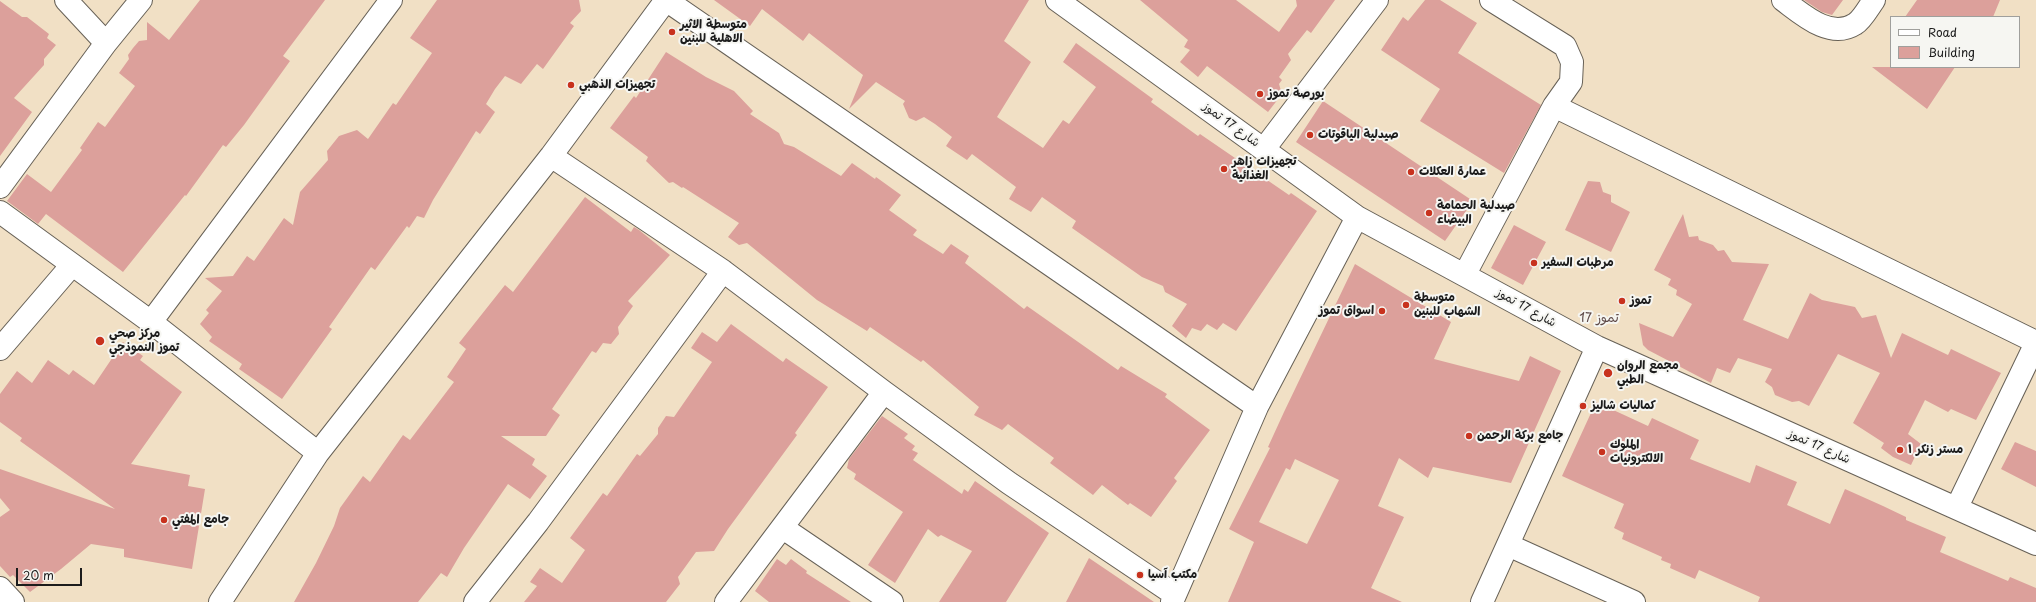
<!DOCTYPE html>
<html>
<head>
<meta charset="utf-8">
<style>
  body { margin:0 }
  #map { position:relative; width:2036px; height:602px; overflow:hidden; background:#f1e0c5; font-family:"Playpen Sans",sans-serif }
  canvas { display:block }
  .legend { position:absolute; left:1890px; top:16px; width:130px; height:52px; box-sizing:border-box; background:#f6f6f2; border:1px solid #9f9f9c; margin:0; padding:5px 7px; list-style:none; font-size:12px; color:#1c1c1c }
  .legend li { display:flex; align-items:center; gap:8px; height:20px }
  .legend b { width:20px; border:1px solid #9f9f9c }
  .scale { position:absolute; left:16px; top:568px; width:66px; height:18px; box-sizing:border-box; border:2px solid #1c1c1c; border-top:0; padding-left:5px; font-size:12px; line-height:14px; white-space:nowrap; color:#1c1c1c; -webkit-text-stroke:3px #f6f6f2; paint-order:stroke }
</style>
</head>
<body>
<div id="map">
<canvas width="2036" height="602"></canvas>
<ul class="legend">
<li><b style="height:5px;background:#fff"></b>Road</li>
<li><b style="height:11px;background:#dca09b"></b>Building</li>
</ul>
<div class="scale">20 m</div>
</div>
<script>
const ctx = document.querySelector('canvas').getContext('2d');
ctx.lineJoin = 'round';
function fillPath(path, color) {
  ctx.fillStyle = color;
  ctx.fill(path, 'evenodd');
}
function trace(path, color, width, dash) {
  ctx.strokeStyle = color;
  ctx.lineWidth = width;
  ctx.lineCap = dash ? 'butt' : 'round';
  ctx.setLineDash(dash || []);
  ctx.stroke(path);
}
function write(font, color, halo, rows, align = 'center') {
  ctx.font = font + ' "Playpen Sans","Playpen Sans Arabic",sans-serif';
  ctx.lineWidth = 4;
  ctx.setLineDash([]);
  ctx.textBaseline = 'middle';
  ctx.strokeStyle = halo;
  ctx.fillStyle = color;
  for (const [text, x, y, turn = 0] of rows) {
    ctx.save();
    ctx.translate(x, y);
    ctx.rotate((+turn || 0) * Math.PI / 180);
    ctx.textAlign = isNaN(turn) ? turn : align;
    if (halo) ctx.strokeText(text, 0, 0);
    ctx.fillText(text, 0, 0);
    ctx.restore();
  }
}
const building = new Path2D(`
  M 200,0 L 325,0 L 283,56 L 290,61 L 244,125 L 226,147 L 223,145 L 186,196 L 185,195 L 123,272 L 46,214 L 38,224 L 7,201 L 27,174 L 51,192 L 82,150 L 80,148 L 98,122 L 105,127 L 135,86 L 119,73 L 129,59 L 128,55 L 133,48 L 139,41 L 147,40 L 147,22 L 169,40 Z
  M 437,0 L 579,0 L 581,11 L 570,23 L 574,26 L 543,69 L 537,64 L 521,84 L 505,76 L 495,89 L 486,104 L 495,112 L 480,134 L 476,131 L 433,200 L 424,218 L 417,216 L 409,228 L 407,226 L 375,270 L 371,267 L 329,327 L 332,329 L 282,399 L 239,369 L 242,364 L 209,341 L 212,337 L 200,324 L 209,313 L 206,310 L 222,291 L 205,278 L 233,276 L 247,256 L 254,261 L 284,218 L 293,225 L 300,192 L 328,160 L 327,151 L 339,136 L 357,130 L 368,139 L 393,103 L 396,105 L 432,53 L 410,38 Z
  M 714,0 L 1029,0 L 1004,41 L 1031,62 L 997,117 L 1043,148 L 1063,120 L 1069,124 L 1096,87 L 1063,62 L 1076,43 L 1153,99 L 1151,102 L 1198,136 L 1200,134 L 1289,195 L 1291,193 L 1317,211 L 1236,331 L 1223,323 L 1217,330 L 1207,324 L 1201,331 L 1192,328 L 1186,338 L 1172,326 L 1187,304 L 1165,292 L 1163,286 L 1142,277 L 1072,228 L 1076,221 L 1042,197 L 1031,212 L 1009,199 L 1016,187 L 972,154 L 967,160 L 946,146 L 952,137 L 935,124 L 924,117 L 916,121 L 909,118 L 903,104 L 905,101 L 876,82 L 849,109 L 863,75 L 809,33 L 803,41 L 762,9 L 750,26 Z
  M 1140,0 L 1236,0 L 1279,32 L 1297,6 L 1296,0 L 1335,0 L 1311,33 L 1307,30 L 1288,54 L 1291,60 L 1279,77 L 1282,80 L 1279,84 L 1282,94 L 1268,112 L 1207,66 L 1198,77 L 1180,62 L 1190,50 L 1184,47 L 1188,40 Z
  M 1425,0 L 1440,0 L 1477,23 L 1458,53 L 1541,105 L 1504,173 L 1420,121 L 1440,89 L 1381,50 L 1403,17 L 1408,21 Z
  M 1804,0 L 1843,0 L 1832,15 L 1822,12 Z
  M 1917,0 L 2000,0 L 1993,17 L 1905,17 Z
  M 0,1 L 22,17 L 27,17 L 49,34 L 47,38 L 56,45 L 44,59 L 44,65 L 14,98 L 32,112 L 0,156 Z
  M 666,52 L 706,77 L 734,91 L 753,111 L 750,114 L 779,133 L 784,144 L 794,147 L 841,176 L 852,163 L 875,179 L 876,177 L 901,195 L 889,210 L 917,230 L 913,235 L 943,254 L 951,244 L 969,256 L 965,263 L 1024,309 L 1027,306 L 1118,370 L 1121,366 L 1167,394 L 1165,397 L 1210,430 L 1174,478 L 1177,481 L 1151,517 L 1130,503 L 1128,505 L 1102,485 L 1093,495 L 1050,463 L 1054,458 L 1008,424 L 1002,430 L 974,415 L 979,407 L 923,360 L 921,362 L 870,327 L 867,331 L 817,300 L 747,243 L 739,245 L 728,237 L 739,223 L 683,187 L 682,188 L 673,182 L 669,183 L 646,161 L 648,157 L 610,128 L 634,96 L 636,98 Z
  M 1872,67 L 1955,67 L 1927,109 Z
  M 1323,101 L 1473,201 L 1445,241 L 1296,142 Z
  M 1588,181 L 1600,182 L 1603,192 L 1611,195 L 1611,202 L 1630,212 L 1611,252 L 1565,230 Z
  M 585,197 L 631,232 L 634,227 L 639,230 L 670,255 L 628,301 L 633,306 L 618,327 L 619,334 L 611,344 L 603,343 L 596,353 L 592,351 L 552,409 L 560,415 L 546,436 L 501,436 L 535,459 L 532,465 L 547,476 L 530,499 L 508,484 L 464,548 L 447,577 L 441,573 L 418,602 L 294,602 L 316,563 L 334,526 L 340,508 L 363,476 L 370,482 L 403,435 L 410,440 L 454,382 L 447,377 L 466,349 L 459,343 L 505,285 L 513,292 Z
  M 1683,214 L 1689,237 L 1698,236 L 1699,240 L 1713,245 L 1718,251 L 1724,250 L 1732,262 L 1769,264 L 1743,320 L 1788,339 L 1810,293 L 1822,300 L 1855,307 L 1862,318 L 1876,315 L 1891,358 L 1902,333 L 1948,355 L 1951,349 L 2001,373 L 1976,420 L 1951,409 L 1948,412 L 1925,400 L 1908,434 L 1921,444 L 1911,465 L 1893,457 L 1881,448 L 1884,443 L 1853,423 L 1880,373 L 1838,354 L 1809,406 L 1799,401 L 1792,402 L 1775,395 L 1772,387 L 1765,382 L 1772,369 L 1738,358 L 1730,373 L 1717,368 L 1711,383 L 1648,350 L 1643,345 L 1639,323 L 1673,337 L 1692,304 L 1676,295 L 1677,290 L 1668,285 L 1671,279 L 1654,270 Z
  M 1514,225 L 1546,242 L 1523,285 L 1491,268 Z
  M 1355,264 L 1451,322 L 1434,359 L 1519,381 L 1530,356 L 1561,371 L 1511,483 L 1433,467 L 1428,478 L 1399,458 L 1378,506 L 1404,517 L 1371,588 L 1402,602 L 1228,602 L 1254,542 L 1229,529 L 1270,448 L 1268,447 L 1284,412 ZM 1295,459 L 1339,480 L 1307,544 L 1259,522 L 1286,468 L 1290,470 Z
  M 731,324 L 783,362 L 786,358 L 828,387 L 795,433 L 797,435 L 728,529 L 714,551 L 696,552 L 678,577 L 680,584 L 666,602 L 524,602 L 537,586 L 530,582 L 540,568 L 562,583 L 585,550 L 570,538 L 603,493 L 607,496 L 637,454 L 640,456 L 658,434 L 658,428 L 666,416 L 674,417 L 712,362 L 691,348 L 702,332 L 717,342 Z
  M 123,342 L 143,356 L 140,360 L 182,392 L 131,464 L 190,475 L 188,486 L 205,489 L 192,569 L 124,557 L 124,549 L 91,544 L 61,569 L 30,592 L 13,575 L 10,577 L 0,566 L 0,517 L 10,510 L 0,498 L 0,469 L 115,509 L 20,441 L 22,438 L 0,422 L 0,394 L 17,371 L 32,383 L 48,360 L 69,375 L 73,370 L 94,385 Z
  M 1596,402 L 1648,426 L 1652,418 L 1699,440 L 1690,459 L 1750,483 L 1756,465 L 1797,482 L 1787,505 L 1830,524 L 1845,489 L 1883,506 L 1906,517 L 1906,520 L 1946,537 L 1940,552 L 2008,581 L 2010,577 L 2036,588 L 2036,602 L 1758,602 L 1760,597 L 1699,570 L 1695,579 L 1670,568 L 1671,564 L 1661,560 L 1662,557 L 1622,539 L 1624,533 L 1614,528 L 1624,504 L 1562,476 Z
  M 882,416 L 908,434 L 904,438 L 915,446 L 912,450 L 918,453 L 913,460 L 962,494 L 964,489 L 968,492 L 975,481 L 1049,533 L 1006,602 L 939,602 L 972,551 L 941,535 L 938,537 L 928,529 L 895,583 L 868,565 L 903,512 L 854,479 L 856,474 L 847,468 L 849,459 Z
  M 2015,442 L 2036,451 L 2036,487 L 2001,469 Z
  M 1089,558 L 1154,602 L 1066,602 Z
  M 777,559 L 786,565 L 791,559 L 807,571 L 806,573 L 851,602 L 769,602 L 755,591 Z`);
const minor = new Path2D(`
  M 66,0 L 106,43
  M 666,0 L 1257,407
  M 1057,0 L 1357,217 L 1597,347 L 2036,544
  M 1783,0 C 1802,14 1830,40 1855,24 C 1862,20 1869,7 1874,0
  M 1554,106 L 2036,342
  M 1264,149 L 1377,0
  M 551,156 L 723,271 L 884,392 L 1009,483 L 1174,594
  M 0,187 L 106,43 L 141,0
  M 0,212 L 151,322 L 318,453
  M 1465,274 L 1554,106 L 1571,82 L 1572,62 L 1565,46 L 1491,0
  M 151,322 L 391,0
  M 0,349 L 72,265
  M 1957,507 L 2036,343
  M 783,528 L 892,602
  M 1508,545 L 1634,602
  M 0,588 L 13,602
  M 220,602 L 318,453 L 551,156 L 666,0
  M 475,602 L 538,522 L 723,271
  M 726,602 L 884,392
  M 1172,602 L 1257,407 L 1357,217
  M 1482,602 L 1597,347`);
const markers = [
  [672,32,4,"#c8321e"],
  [571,85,4,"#c8321e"],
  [1260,94,4,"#c8321e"],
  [1310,135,4,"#c8321e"],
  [1224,169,4,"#c8321e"],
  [1411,172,4,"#c8321e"],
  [1429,213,4,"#c8321e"],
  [1534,263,4,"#c8321e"],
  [1622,301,4,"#c8321e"],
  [1406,305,4,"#c8321e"],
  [1382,311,4,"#c8321e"],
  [100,341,5,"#c8321e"],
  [1608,373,5,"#c8321e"],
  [1583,406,4,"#c8321e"],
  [1469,436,4,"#c8321e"],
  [1900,450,4,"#c8321e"],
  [1602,452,4,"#c8321e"],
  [164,520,4,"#c8321e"],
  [1140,575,4,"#c8321e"]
];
const poiNames = [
  ["متوسطة الاثير",680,25],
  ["الاهلية للبنين",680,39],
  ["تجهيزات الذهبي",579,85],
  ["بورصة تموز",1268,94],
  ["صيدلية الياقوتات",1318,135],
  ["تجهيزات زاهر",1232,162],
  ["الغذائية",1232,176],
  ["عمارة العكلات",1419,172],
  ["صيدلية الحمامة",1437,206],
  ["البيضاء",1437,220],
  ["مرطبات السفير",1542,263],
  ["متوسطة",1414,298],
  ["الشهاب للبنين",1414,312],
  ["تموز",1630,301],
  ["اسواق تموز",1374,311,"right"],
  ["مركز صحي",109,334],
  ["تموز النموذجي",109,348],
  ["مجمع الروان",1617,366],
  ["الطبي",1617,380],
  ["كماليات شاليز",1591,406],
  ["جامع بركة الرحمن",1477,436],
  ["الملوك",1610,445],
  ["الالكترونيات",1610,459],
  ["مستر زنكر ١",1908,450],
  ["جامع المفتي",172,520],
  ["مكتب آسيا",1148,575]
];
const streetNames = [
  ["شارع 17 تموز",1231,125,36],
  ["شارع 17 تموز",1526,308,29],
  ["شارع 17 تموز",1819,447,24]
];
const neighbourhoodNames = [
  ["17 تموز",1599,318]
];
fillPath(building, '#dca09b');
trace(minor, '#676157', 24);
trace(minor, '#fff', 22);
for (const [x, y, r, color] of markers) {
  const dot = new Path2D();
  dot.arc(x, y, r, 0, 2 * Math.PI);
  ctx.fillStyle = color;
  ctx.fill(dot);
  trace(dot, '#f6f6f2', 1.5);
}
write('bold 12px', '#1c1c1c', '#f6f6f2', poiNames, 'left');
write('12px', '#1c1c1c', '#f6f6f2', streetNames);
write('13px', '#5f4a48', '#f6f6f2', neighbourhoodNames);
</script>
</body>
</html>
